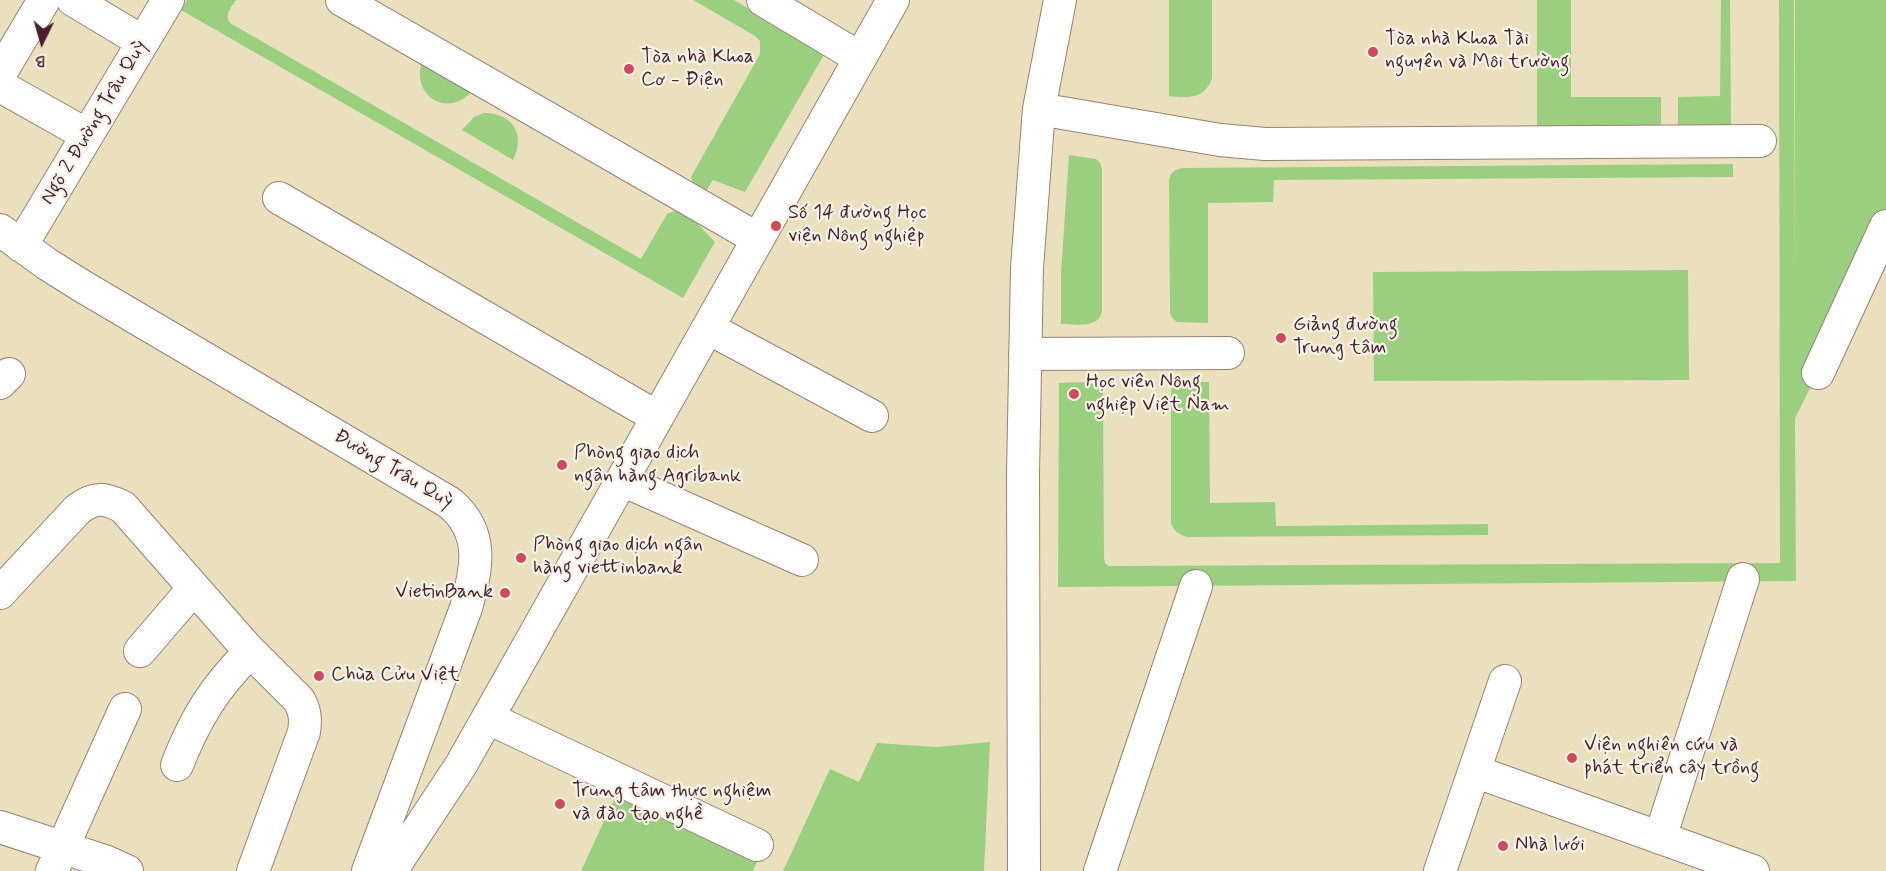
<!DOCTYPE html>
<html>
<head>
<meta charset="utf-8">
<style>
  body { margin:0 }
  #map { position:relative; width:1886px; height:871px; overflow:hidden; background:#ebe0bd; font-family:Mynerve,sans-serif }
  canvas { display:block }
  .north { position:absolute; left:12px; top:12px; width:60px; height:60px; -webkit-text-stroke:4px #f7f3e8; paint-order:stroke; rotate:185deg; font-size:16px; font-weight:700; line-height:24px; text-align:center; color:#4a1f2b }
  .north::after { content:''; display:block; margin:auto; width:21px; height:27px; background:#4a1f2b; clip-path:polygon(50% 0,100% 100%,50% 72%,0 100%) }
</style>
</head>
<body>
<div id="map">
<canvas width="1886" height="871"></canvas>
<div class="north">B</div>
</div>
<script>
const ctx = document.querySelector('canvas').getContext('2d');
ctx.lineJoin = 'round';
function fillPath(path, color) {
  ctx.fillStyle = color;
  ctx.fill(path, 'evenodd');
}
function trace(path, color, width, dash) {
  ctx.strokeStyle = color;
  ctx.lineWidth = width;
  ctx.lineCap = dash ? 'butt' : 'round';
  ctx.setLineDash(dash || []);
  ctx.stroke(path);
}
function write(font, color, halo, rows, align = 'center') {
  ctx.font = font + ' Mynerve,sans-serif';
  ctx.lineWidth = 4.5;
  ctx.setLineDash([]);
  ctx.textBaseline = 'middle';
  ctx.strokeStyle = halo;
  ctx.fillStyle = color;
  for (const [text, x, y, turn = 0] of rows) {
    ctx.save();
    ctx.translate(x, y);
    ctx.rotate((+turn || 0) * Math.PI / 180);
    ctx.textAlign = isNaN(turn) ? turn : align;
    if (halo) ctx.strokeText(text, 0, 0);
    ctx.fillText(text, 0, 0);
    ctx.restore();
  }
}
const green = new Path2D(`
  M 187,0 L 236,0 C 231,7 224,15 230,23 L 641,259 L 667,214 L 674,211 L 691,217 L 715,242 L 683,298 L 181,10 Z
  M 693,0 L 734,0 L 825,53 L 745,192 L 713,180 L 705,193 L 694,185 L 691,177 L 760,54 L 760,41 L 755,36 Z
  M 1169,0 L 1212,0 L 1212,79 C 1204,99 1189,98 1169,96 Z
  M 1537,0 L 1571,0 L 1571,97 L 1661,97 L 1661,127 L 1537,128 Z
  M 1721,0 L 1730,0 L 1731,127 L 1678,127 L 1678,97 L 1720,96 Z
  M 1779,0 L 1794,0 L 1795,272 L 1795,0 L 1886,0 L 1886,238 L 1795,418 L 1796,581 L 1058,587 L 1059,383 C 1073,383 1098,378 1103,394 L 1104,558 L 1105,563 L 1109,566 L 1780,563 Z
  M 424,56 L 475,87 C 451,122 406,96 424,56 Z
  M 484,113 C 513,113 526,135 513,160 L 462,130 L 474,117 Z
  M 1069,155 L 1096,159 L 1100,163 L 1102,169 L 1102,312 C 1098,329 1075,324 1061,324 L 1061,273 Z
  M 1733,164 L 1733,177 L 1274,180 L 1273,202 L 1208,203 L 1208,323 L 1177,322 L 1172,318 L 1170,313 L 1169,180 C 1171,172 1174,170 1182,168 Z
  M 1688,270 L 1689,380 L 1374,381 L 1373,272 Z
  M 1179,382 L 1209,382 L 1210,503 L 1275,502 L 1276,526 L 1488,524 L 1488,535 L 1188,537 C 1179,535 1175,532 1171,524 L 1171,391 L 1174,384 Z
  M 990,742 L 984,871 L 783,871 L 830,769 L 859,782 L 877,743 L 936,747 Z
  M 618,791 L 760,854 L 753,871 L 581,871 Z`);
const minor = new Path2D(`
  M 73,0 L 143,42
  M 342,0 L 758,239
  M 763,0 L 860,58
  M 0,74 L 44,0
  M 0,86 L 87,135
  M 1039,109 L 1220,140 L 1265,144 L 1760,141
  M 279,198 L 657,417
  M 0,230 L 47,264 L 82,286 L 450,503 C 485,533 477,568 466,608 L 368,871
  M 21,246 L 168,0
  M 708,328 L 872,416
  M 1025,354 L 1228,353
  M 1818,373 L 1886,226
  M 0,383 L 9,374
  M 622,480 L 802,560
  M 0,593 L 77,510 C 95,496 104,498 123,507 L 246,647 L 299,700 C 305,711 306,719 304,732 L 253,871
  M 140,651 L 194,588
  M 488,718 L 757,845
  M 177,765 C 196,717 214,688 250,652
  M 1474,771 L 1753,871
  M 0,827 L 107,862 L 127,871
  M 1660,838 L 1743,579
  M 52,871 L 125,709
  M 391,871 L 461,765 L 893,0
  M 1024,871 L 1023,474 L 1027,268 L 1039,109 L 1060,0
  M 1100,871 L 1196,586
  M 1440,871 L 1505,681`);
const markers = [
  [1373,52,6,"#d1495b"],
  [629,69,6,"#d1495b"],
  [776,226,6,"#d1495b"],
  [1281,338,6,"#d1495b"],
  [1074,394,6,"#d1495b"],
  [562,465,6,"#d1495b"],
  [521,558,6,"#d1495b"],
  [505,593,6,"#d1495b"],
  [319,676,6,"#d1495b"],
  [1572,758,6,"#d1495b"],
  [560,804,6,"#d1495b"],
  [1503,846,6,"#d1495b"]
];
const poiNames = [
  ["Tòa nhà Khoa Tài",1385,40],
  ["nguyên và Môi trường",1385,63],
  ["Tòa nhà Khoa",641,58],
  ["Cơ - Điện",641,81],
  ["Số 14 đường Học",788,214],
  ["viện Nông nghiệp",788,237],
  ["Giảng đường",1293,326],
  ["Trung tâm",1293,349],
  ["Học viện Nông",1086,383],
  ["nghiệp Việt Nam",1086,406],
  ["Phòng giao dịch",574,454],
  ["ngân hàng Agribank",574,477],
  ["Phòng giao dịch ngân",533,546],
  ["hàng viettinbank",533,569],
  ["VietinBank",493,593,"right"],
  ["Chùa Cửu Việt",331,676],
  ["Viện nghiên cứu và",1584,746],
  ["phát triển cây trồng",1584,769],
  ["Trung tâm thực nghiệm",572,792],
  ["và đào tạo nghề",572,815],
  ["Nhà lưới",1515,846]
];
const streetNames = [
  ["Ngõ 2 Đường Trâu Quỳ",95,123,-59],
  ["Đường Trâu Quỳ",393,470,31]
];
fillPath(green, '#9bcf80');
trace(minor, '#9a8074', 34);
trace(minor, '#fff', 32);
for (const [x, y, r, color] of markers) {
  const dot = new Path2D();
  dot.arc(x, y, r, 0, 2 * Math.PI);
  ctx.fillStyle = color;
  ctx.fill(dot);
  trace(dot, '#f7f3e8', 2);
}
write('20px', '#4a1f2b', '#f7f3e8', poiNames, 'left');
write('20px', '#4a1f2b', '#f7f3e8', streetNames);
</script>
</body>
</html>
